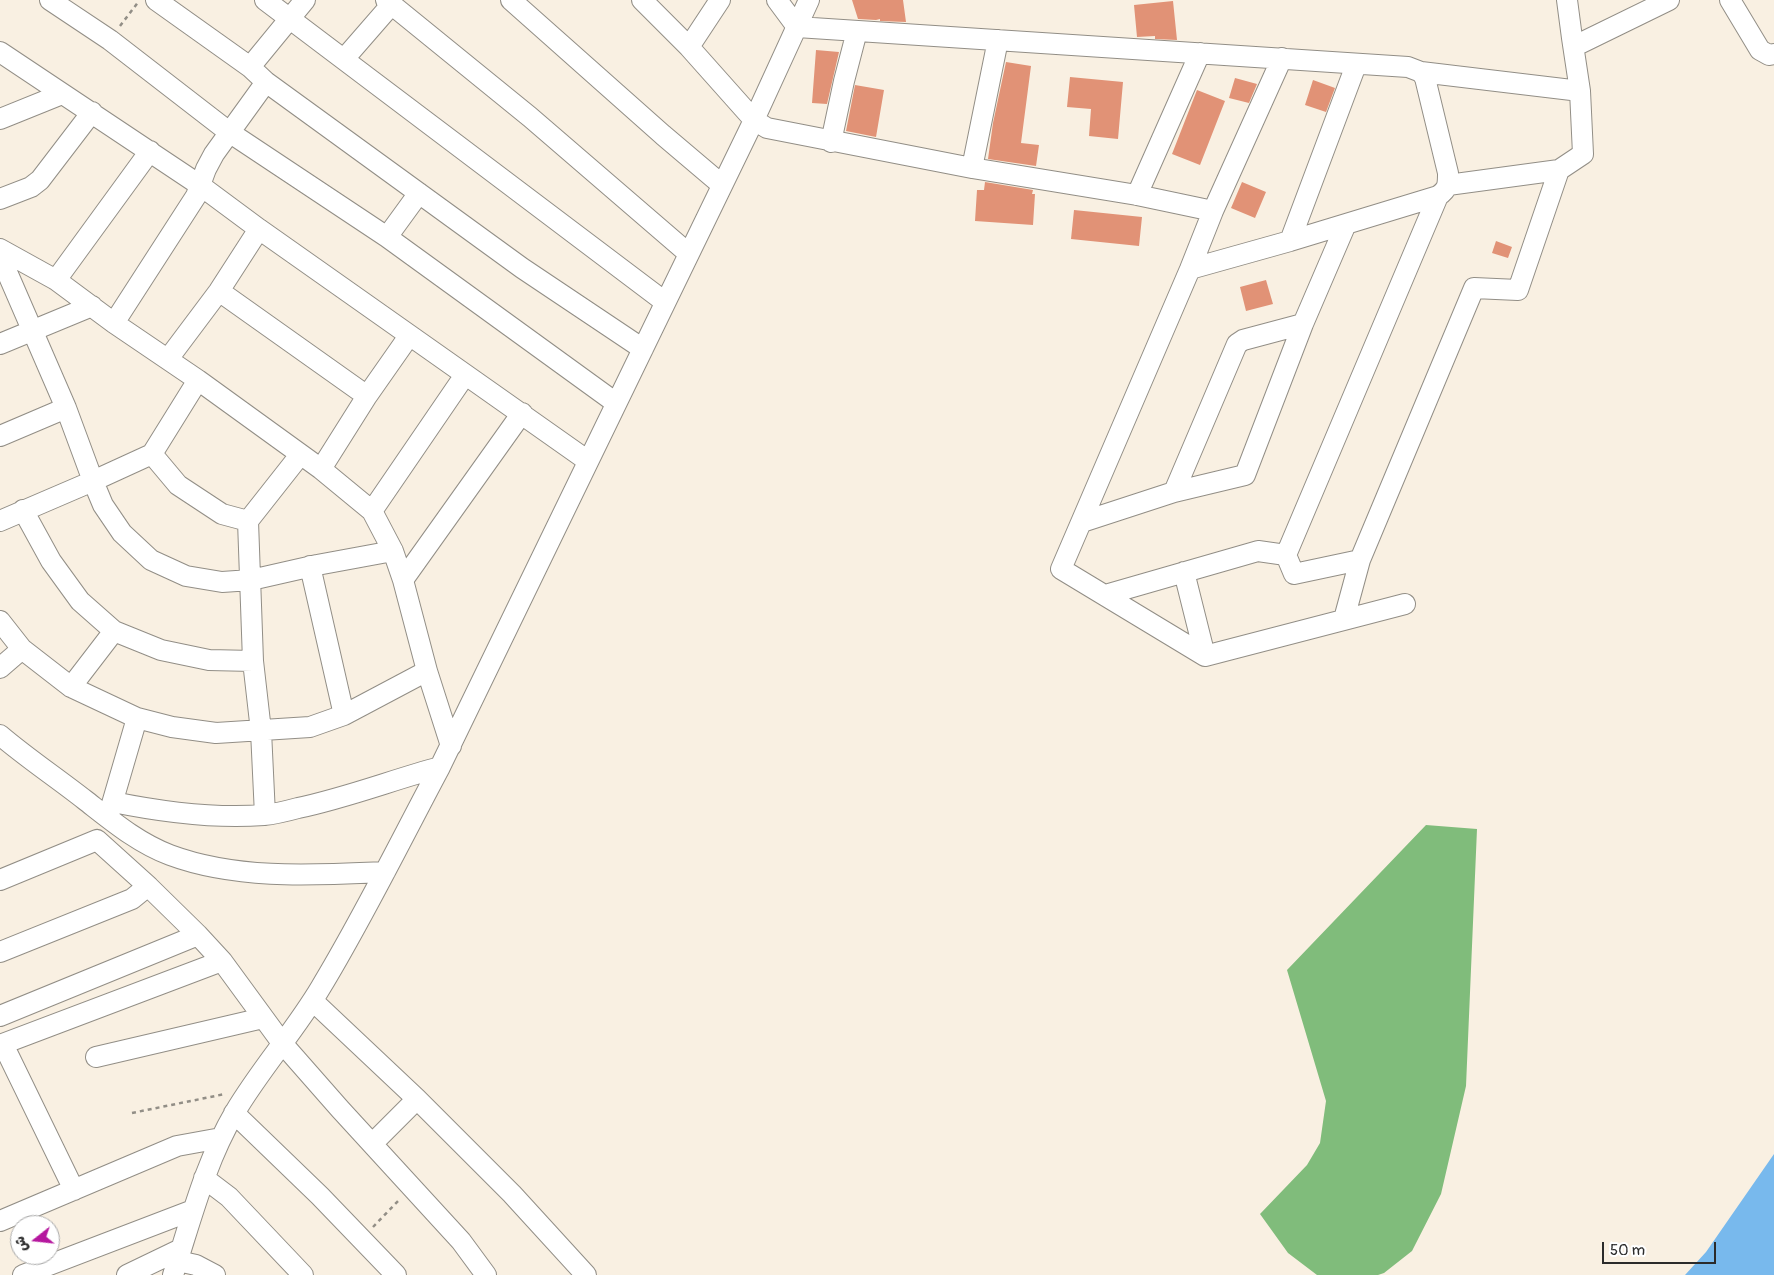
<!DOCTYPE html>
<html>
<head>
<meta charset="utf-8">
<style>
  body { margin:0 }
  #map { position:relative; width:1774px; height:1275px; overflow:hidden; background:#f9f0e2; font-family:Pangolin,"Playpen Sans Arabic",sans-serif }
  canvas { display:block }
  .north { position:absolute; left:10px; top:1215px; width:50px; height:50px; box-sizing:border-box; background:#fff; border:1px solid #aaa; border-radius:50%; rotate:254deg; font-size:14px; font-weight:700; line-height:20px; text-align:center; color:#2b2b2b }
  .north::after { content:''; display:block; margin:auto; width:18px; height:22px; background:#b5179e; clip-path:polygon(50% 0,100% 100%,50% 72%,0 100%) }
  .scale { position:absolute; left:1602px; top:1242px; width:114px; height:22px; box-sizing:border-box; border:2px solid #2b2b2b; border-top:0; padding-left:6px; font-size:15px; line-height:18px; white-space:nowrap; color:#2b2b2b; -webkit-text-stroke:4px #fff; paint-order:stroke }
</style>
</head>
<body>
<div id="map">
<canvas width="1774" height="1275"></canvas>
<div class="north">ش</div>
<div class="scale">50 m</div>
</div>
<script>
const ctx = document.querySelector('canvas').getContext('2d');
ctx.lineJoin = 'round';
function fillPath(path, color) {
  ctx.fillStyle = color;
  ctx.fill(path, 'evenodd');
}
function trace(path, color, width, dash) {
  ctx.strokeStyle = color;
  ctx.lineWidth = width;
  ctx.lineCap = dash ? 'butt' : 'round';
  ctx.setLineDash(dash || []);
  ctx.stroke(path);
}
const forest = new Path2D(`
  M 1426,825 L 1477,829 L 1466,1086 L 1441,1194 L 1412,1251 L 1384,1273 L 1378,1275 L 1317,1275 L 1288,1253 L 1260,1214 L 1307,1165 L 1320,1143 L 1326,1101 L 1287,970 Z`);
const water = new Path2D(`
  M 1774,1154 L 1774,1275 L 1685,1275 L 1706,1252 Z`);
const building = new Path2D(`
  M 852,0 L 903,0 L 906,22 L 880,21 L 880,19 L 876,20 L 858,19 Z
  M 1173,1 L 1177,40 L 1155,39 L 1155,36 L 1137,37 L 1134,5 Z
  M 816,50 L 839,52 L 827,104 L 812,103 Z
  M 1006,62 L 1031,66 L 1021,143 L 1039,145 L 1036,166 L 988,159 L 993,123 Z
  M 1070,77 L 1123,82 L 1118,139 L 1089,136 L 1091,109 L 1067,107 Z
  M 1235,78 L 1257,84 L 1249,103 L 1229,98 Z
  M 1313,80 L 1335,88 L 1326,112 L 1305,105 Z
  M 855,85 L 884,90 L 876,137 L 846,131 Z
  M 1197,90 L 1225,101 L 1200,165 L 1172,154 Z
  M 985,182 L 1033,190 L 1032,194 L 1035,194 L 1033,225 L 975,221 L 977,190 L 984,190 Z
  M 1242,182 L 1266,192 L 1255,218 L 1231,208 Z
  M 1074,210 L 1142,217 L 1139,246 L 1071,239 Z
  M 1496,241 L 1512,247 L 1508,258 L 1492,253 Z
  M 1266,280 L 1273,304 L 1246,311 L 1240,287 Z`);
const path = new Path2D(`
  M 120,26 L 139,1
  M 132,1113 L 225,1094
  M 373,1227 L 400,1199`);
const minor = new Path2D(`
  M 50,0 L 110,40 L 229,132 L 387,237 L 616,403
  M 156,0 L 250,67 L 266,82 L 522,268 L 643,349
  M 265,0 L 665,302
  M 386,0 L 530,117 L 689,254
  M 511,0 L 663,135 L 722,185
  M 642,0 L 689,47 L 754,120 L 767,128 L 972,168 L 1137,195 L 1213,211
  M 777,0 L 797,27 L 1408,67 L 1421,72 L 1580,91
  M 1567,0 L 1572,38 L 1576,43 L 1579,44 L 1669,0
  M 1730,0 L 1760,50 L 1769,55 L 1774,54
  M 689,47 L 720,0
  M 0,52 L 201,186 L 259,229 L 588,461
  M 1282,58 L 1213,211 L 1190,269 L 1061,569 L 1205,656 L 1405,604
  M 344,59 L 391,5
  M 250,67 L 305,0
  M 0,119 L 62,94
  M 831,142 L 844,81 L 857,31
  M 972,168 L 998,40
  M 1448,185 L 1559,170 L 1583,154 L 1580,91 L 1572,38
  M 1137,195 L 1200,53
  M 0,199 L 31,187 L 40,180 L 92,112
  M 387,237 L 419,193
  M 1290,241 L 1356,65
  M 0,249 L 56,280 L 114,323 L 198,380 L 321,469 L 372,511 L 393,551 L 403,580 L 427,671 L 451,746
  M 0,256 L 66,408 L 93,481 L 103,505 L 122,533 L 151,560 L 186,576 L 222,582 L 251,580 L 317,565 L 393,551
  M 1190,269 L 1290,241 L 1438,196 C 1448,189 1448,185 1448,173 L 1425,78 L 1421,72
  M 56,280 L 150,151
  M 219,291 L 367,396
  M 114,323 L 196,196 L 206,169 L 214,154 L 266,82
  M 0,344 L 92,306
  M 168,359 L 219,291 L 259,229
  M 0,436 L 66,408
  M 152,454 L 178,485 L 222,514 L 248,521 L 300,455
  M 321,469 L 367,396 L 409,336
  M 1174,492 L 1237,344 L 1243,340 L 1303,324
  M 23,510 L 51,561 L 80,601 L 114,631 L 161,650 L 209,660 L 253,661
  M 372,511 L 465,375
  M 0,521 L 93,481 L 152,454 L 198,380
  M 248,521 L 253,661 L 261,731 L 265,815
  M 1082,522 L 1174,492 L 1245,475 L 1303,324 L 1346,224
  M 1360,560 L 1294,574 L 1286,555 L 1438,196
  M 310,566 L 344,715
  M 1184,572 L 1205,656
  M 403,580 L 522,413
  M 1105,595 L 1258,551 L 1286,555
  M 1344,619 L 1360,560 L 1474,288 L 1518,290 L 1559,170
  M 0,621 L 22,649 L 71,687 L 137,718 L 172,727 L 216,733 L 310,727 L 344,715 L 427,671
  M 0,668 L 22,649
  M 71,687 L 114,631
  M 0,735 C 27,758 57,778 85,800 C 112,821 138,843 170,855 C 237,880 315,875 385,872
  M 113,802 C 162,812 213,819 264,815 C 275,814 287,811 298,808 C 346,798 392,780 440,767
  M 109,814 L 137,718
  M 0,880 L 97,840 L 148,886
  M 0,952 L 132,899 L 148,886 L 198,935 L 222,961 L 282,1043 L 340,1109 L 461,1241 L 486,1275
  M 313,1001 L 417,1099 L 512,1194 L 586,1275
  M 0,1016 L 198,935
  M 3,1044 L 74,1190
  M 0,1045 L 222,961
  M 96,1057 L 263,1018
  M 234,1113 L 320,1196 L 396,1275
  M 372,1144 L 417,1099
  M 204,1178 L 229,1197 L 303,1275
  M 0,1221 L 177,1146 L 221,1138
  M 178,1261 L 196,1265 L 215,1275
  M 23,1275 L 193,1210
  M 127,1275 L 181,1249
  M 173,1275 C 191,1220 205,1163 235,1112 C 261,1068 295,1031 321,987 C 364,916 401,840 440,767 L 754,120 L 809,0`);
fillPath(forest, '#80bc7b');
fillPath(water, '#78b9ed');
fillPath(building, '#e19276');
trace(minor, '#928e86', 22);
trace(path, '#928e86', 2.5, [4, 4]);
trace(minor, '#fff', 20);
</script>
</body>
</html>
